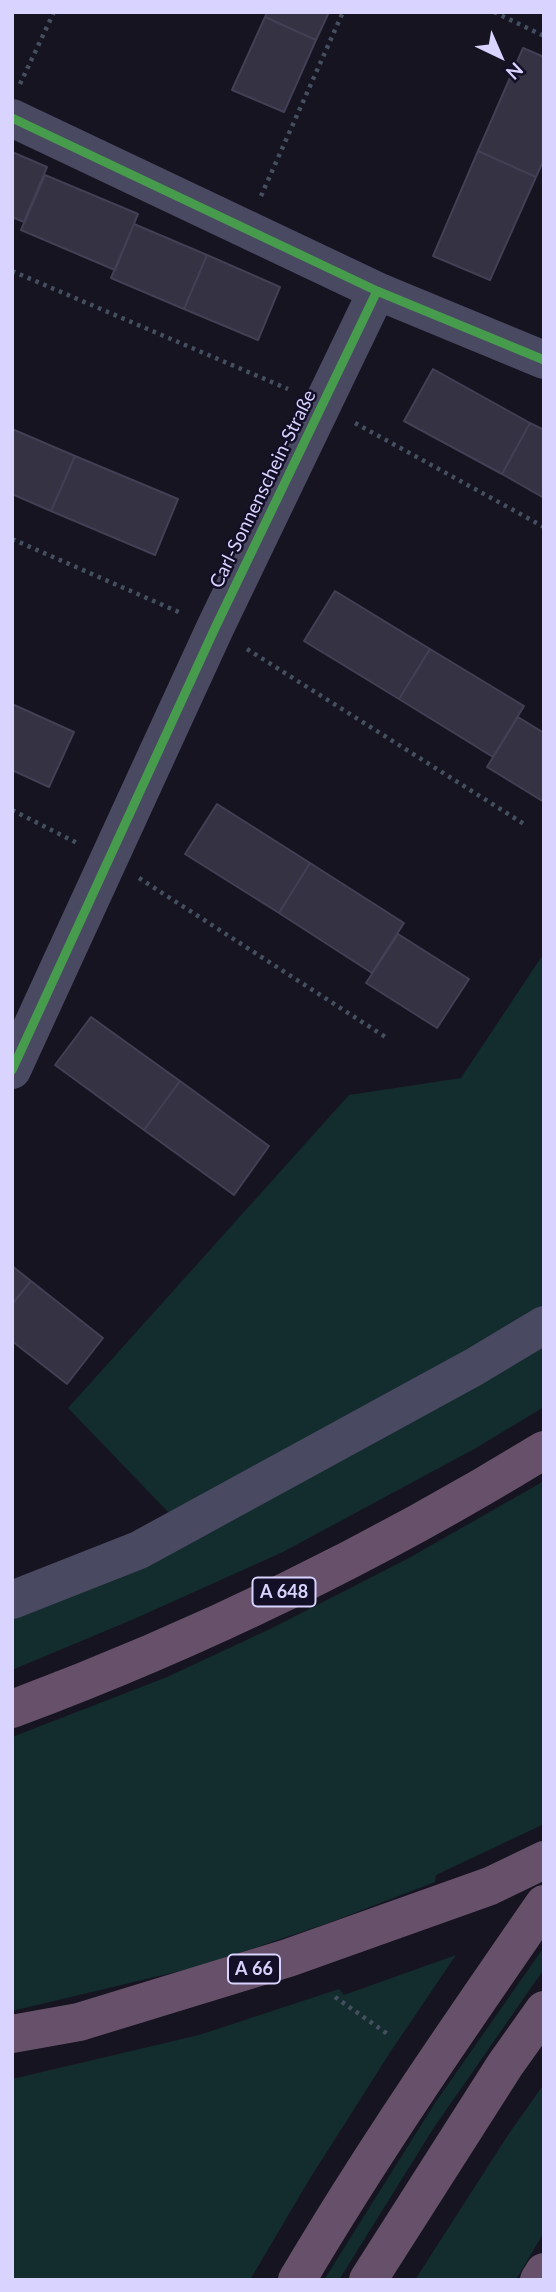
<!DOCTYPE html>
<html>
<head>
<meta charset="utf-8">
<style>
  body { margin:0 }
  #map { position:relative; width:556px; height:2292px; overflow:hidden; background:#161421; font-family:Lato,sans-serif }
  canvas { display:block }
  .frame { position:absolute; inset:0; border:14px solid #d9d4ff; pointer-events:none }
  .north { position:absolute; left:465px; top:21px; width:70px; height:70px; -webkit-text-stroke:5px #130f26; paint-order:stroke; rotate:136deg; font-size:19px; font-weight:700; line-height:28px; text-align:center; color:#d9d4ff }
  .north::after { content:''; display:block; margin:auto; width:24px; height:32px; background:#d9d4ff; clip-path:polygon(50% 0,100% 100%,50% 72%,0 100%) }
</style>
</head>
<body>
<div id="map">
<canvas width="556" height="2292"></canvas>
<div class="frame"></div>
<div class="north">N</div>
</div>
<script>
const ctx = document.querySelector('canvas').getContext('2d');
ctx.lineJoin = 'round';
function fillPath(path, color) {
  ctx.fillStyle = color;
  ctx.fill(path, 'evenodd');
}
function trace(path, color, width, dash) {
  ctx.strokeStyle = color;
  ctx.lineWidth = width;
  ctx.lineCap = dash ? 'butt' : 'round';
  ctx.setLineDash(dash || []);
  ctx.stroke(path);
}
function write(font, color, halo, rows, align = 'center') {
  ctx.font = font + ' Lato,sans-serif';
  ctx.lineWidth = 5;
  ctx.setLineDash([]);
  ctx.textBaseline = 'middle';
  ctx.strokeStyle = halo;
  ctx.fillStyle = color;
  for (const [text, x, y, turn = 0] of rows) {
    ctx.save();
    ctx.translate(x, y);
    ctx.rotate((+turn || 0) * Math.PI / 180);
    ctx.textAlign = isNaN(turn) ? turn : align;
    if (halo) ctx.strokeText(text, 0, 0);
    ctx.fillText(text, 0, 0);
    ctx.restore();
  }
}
const green = new Path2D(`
  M 544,953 L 544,1407 L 476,1448 L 283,1552 L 134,1619 L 12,1670 L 12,1620 L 94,1587 L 194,1539 L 68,1408 L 349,1095 L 461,1078 Z
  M 544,1481 L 544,1824 L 436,1875 L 435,1882 L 331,1922 L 201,1966 L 12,2011 L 12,1737 L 167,1677 L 272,1628 L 407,1559 Z
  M 544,1947 L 544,1969 L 433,2129 L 339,2280 L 324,2280 L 435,2103 Z
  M 456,1955 L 391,2051 L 309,2180 L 250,2280 L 12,2280 L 12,2079 L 199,2035 L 339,1989 L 344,1995 Z
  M 544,2084 L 544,2232 L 516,2280 L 415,2280 L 508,2135 Z`);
const building = new Path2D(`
  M 267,12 L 329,12 L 316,40 L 265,17 Z
  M 265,17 L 316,40 L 284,112 L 232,90 Z
  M 523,48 L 544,57 L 544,159 L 536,177 L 478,151 Z
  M 478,151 L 536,177 L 490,280 L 433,256 Z
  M 12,152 L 47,167 L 24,222 L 12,217 Z
  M 45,175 L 138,214 L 115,270 L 21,230 Z
  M 134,224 L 207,255 L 184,309 L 111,278 Z
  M 207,255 L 280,287 L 258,340 L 184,309 Z
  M 433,369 L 530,423 L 502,474 L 404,421 Z
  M 530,423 L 544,430 L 544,498 L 502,474 Z
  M 12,429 L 75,456 L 51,511 L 12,494 Z
  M 75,456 L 178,499 L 155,555 L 51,511 Z
  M 335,591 L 430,649 L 399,699 L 304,641 Z
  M 430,649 L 524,706 L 493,757 L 399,699 Z
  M 12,704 L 74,732 L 49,787 L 12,770 Z
  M 518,717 L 544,733 L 544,802 L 487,767 Z
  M 217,804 L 310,863 L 279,913 L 185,854 Z
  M 310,863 L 404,923 L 372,973 L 279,913 Z
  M 398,934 L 469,979 L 437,1028 L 366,983 Z
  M 91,1017 L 180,1081 L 144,1130 L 55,1065 Z
  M 180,1081 L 269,1146 L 234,1195 L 144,1130 Z
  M 12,1266 L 31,1281 L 12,1304 Z
  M 31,1281 L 103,1338 L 67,1384 L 12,1341 L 12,1304 Z`);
const path = new Path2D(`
  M 494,12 L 544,36
  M 20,84 L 54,12
  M 261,196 L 343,12
  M 12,271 L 288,389
  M 355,423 L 544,527
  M 12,539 L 181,613
  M 247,649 L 524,824
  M 12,810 L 77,843
  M 139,878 L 387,1038
  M 335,1997 L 389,2035`);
const minor = new Path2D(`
  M 12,118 L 377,291 L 544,360
  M 12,1070 L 215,628 L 377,291
  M 12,1600 L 139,1550 L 474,1367 L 544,1325`);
const highway = new Path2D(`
  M 12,1709 C 197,1640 376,1553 544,1450
  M 12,2034 L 79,2022 L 288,1958 L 490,1886 L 544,1860
  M 297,2280 C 373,2151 459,2027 544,1904
  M 368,2280 L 505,2065 L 544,2010
  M 539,2280 L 544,2272`);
const cycleway = new Path2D(`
  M 12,118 L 377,291 L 544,360
  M 12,1070 L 215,628 L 377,291`);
const shields = [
  [284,1592,63],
  [254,1969,52]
];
const shieldNames = [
  ["A 648",284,1592],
  ["A 66",254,1969]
];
const streetNames = [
  ["Carl-Sonnenschein-Straße",263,489,-64]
];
fillPath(green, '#132c2d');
fillPath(building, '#343243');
trace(building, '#433f54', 2);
trace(path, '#44505f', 4.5, [3.5, 5]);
trace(minor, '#4a4962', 38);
trace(highway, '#67516a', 38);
trace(cycleway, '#469c4c', 9);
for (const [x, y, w] of shields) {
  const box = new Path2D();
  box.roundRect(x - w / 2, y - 14.5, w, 29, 5);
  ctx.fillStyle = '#130f26';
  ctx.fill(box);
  trace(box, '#d9d4ff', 2);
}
write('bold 18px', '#d9d4ff', null, shieldNames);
write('19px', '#d9d4ff', '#130f26', streetNames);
</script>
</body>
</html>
